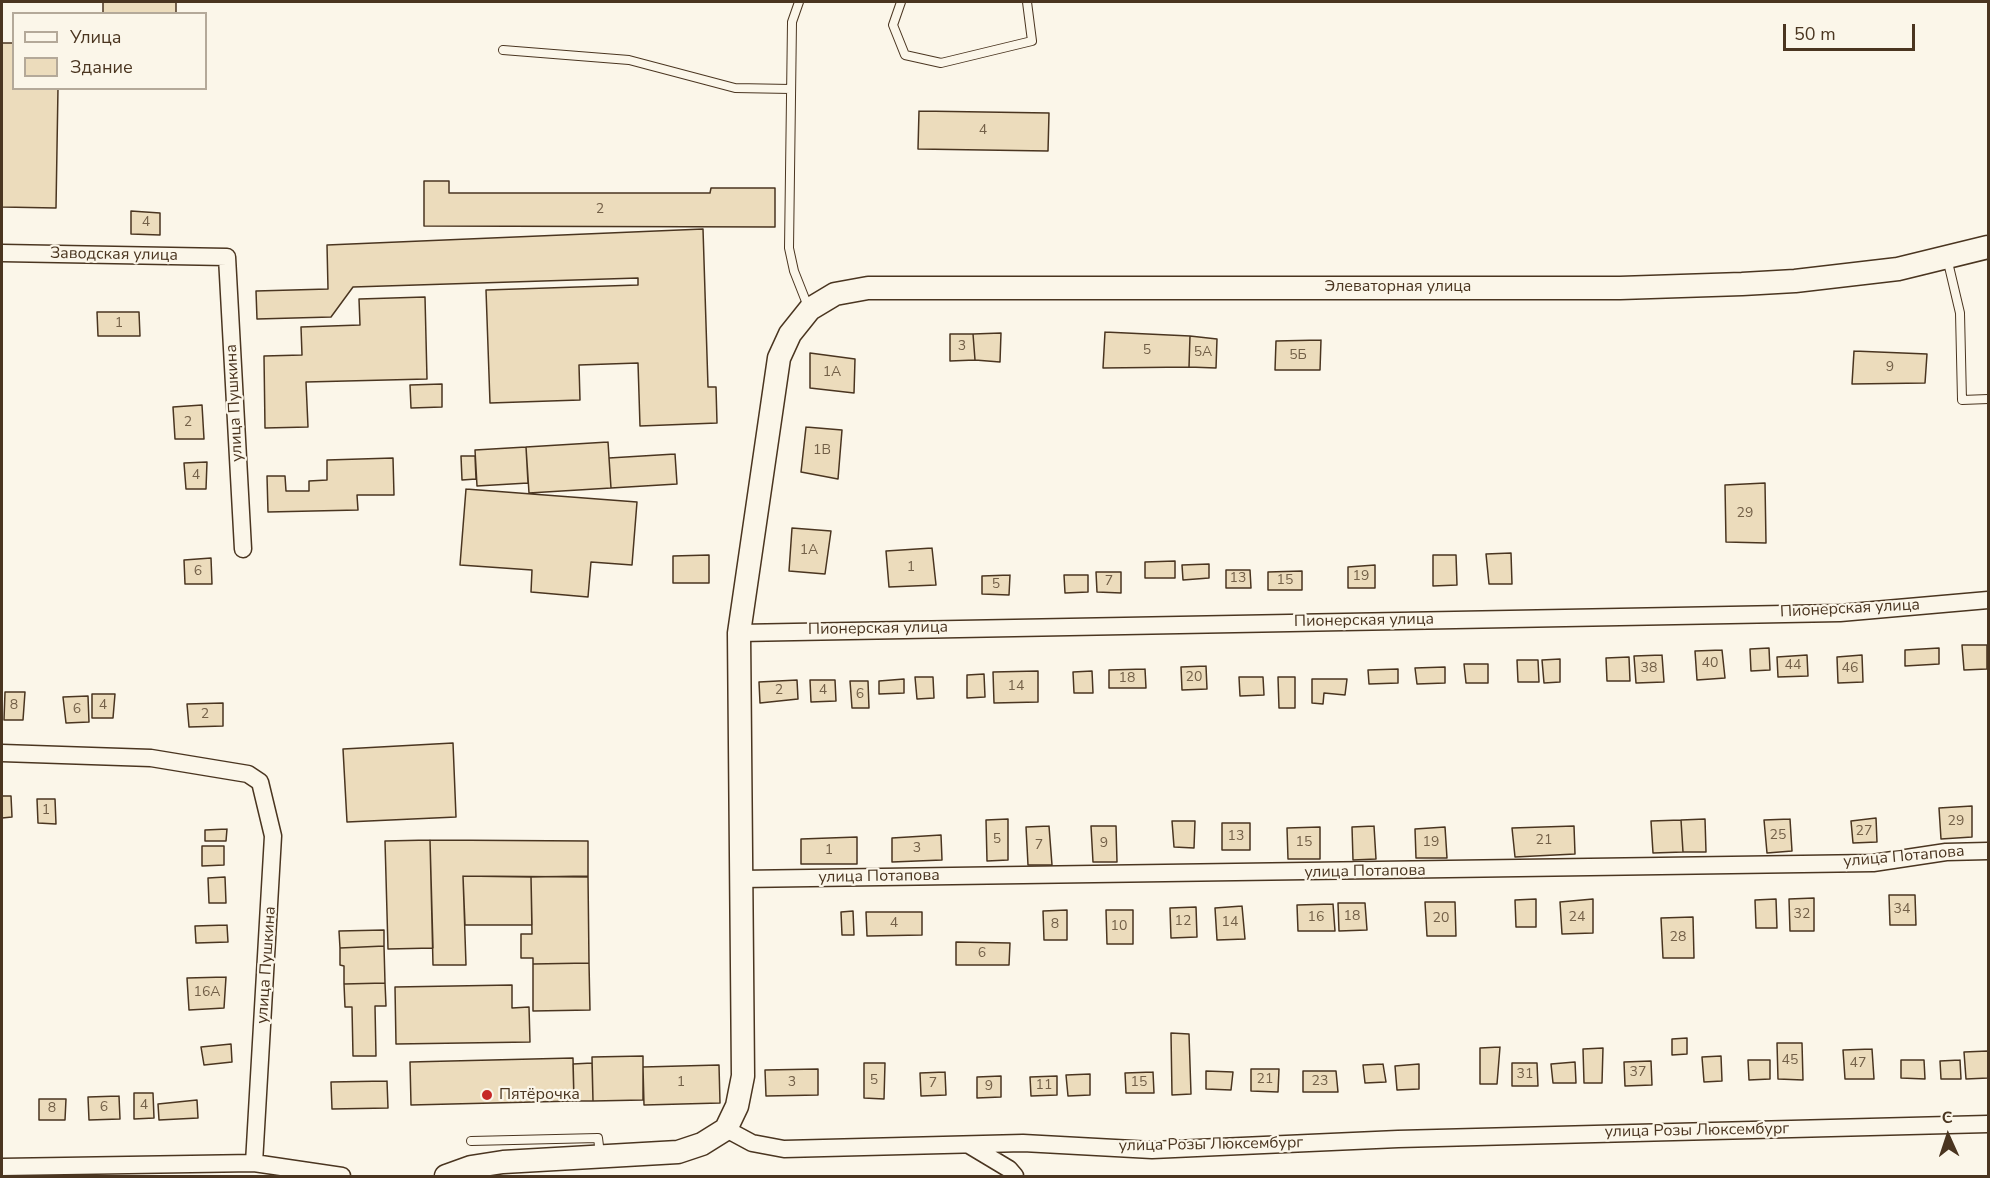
<!DOCTYPE html>
<meta charset="utf-8">
<style>
body{margin:0}
#map{position:relative;width:1990px;height:1178px;overflow:hidden;background:#fbf6e9;font-family:"Nunito Sans",sans-serif}
canvas{display:block}
.frame{position:absolute;inset:0;border:3px solid #4a3520;pointer-events:none}
.legend{position:absolute;left:12px;top:12px;width:195px;height:78px;box-sizing:border-box;background:#fbf6e9;border:2px solid #b4a999;margin:0;padding:8px 10px;list-style:none;font-size:18px;color:#4a3520}
.legend li{display:flex;align-items:center;gap:12px;height:30px}
.legend b{width:30px;border:2px solid #b4a999}
.north{position:absolute;left:1918px;top:1106px;width:60px;height:60px;-webkit-text-stroke:4px #fbf6e9;paint-order:stroke;rotate:357deg;font-size:16px;font-weight:700;line-height:24px;text-align:center;color:#4a3520}
.north::after{content:'';display:block;margin:auto;width:21px;height:27px;background:#4a3520;clip-path:polygon(50% 0,100% 100%,50% 72%,0 100%)}
.scale{position:absolute;left:1783px;top:24px;width:132px;height:27px;box-sizing:border-box;border:3px solid #4a3520;border-top:0;padding-left:8px;font-size:18px;line-height:21px;white-space:nowrap;color:#4a3520;-webkit-text-stroke:4px #fbf6e9;paint-order:stroke}
</style>
<div id="map">
<canvas width="1990" height="1178"></canvas>
<div class="frame"></div>
<ul class="legend">
<li><b style="height:8px;background:#fbf6e9"></b>Улица</li>
<li><b style="height:16px;background:#ecdcbc"></b>Здание</li>
</ul>
<div class="north">С</div>
<div class="scale">50 m</div>
</div>
<script>
const c = document.querySelector('canvas').getContext('2d');
c.lineJoin = 'round';
function fillPath(path, color) { c.fillStyle = color; c.fill(path, 'evenodd'); }
const shape = rows => new Path2D(rows.map(r => 'M' + r).join(''));
function trace(path, color, width, dash) { c.strokeStyle = color; c.lineWidth = width; c.lineCap = dash ? 'butt' : 'round'; c.setLineDash(dash || []); c.stroke(path); }
function label(font, color, halo, rows, align = 'center') {
  c.font = font + ' "Nunito Sans",sans-serif'; c.lineWidth = 4.5; c.setLineDash([]); c.textBaseline = 'middle'; c.strokeStyle = halo; c.fillStyle = color; for (const [text, x, y, turn = 0] of rows) {
    c.save(); c.translate(x, y); c.rotate((+turn || 0) * Math.PI / 180); c.textAlign = isNaN(turn) ? turn : align; if (halo) c.strokeText(text, 0, 0); c.fillText(text, 0, 0); c.restore();
  }
}
const building = shape([
 [103,2,176,2,176,14,103,13,103,2],
 [2,43,14,43,14,88,58,88,56,208,2,207,2,43],
 [919,111,1049,113,1048,151,918,149,919,111],
 [424,181,449,181,449,193,710,193,711,188,775,188,775,227,424,226,424,181],
 [131,211,160,213,160,235,131,234,131,211],
 [703,229,708,387,716,387,717,423,640,426,638,363,579,365,580,400,490,403,486,290,638,285,638,278,353,287,331,317,257,319,256,291,328,289,327,245,703,229],
 [425,297,427,379,306,382,308,427,265,428,264,356,302,355,301,327,360,325,359,299,425,297],
 [97,312,139,312,140,336,98,336,97,312],
 [1105,332,1190,336,1189,367,1103,368,1105,332],
 [1001,333,1000,362,975,360,973,334,1001,333],
 [950,334,973,334,975,360,950,361,950,334],
 [1190,336,1217,339,1216,368,1189,367,1190,336],
 [1321,340,1320,370,1275,370,1276,341,1321,340],
 [1854,351,1927,354,1925,383,1852,384,1854,351],
 [810,353,855,359,854,393,810,388,810,353],
 [442,384,442,407,411,408,410,385,442,384],
 [202,405,204,439,175,439,173,407,202,405],
 [806,427,842,430,838,479,801,472,806,427],
 [608,442,611,488,529,493,526,447,608,442],
 [526,447,528,483,477,486,475,450,526,447],
 [675,454,677,484,611,488,609,458,675,454],
 [461,456,475,456,476,479,462,480,461,456],
 [393,458,394,495,357,495,358,510,268,512,267,476,285,476,286,491,309,491,309,481,327,480,327,460,393,458],
 [207,462,206,489,186,489,184,463,207,462],
 [1765,483,1766,543,1726,542,1725,485,1765,483],
 [466,489,637,502,632,565,591,562,588,597,531,592,532,570,460,565,466,489],
 [792,528,831,531,825,574,789,571,792,528],
 [932,548,936,585,889,587,886,551,932,548],
 [1511,553,1512,584,1489,584,1486,554,1511,553],
 [709,555,709,583,673,583,673,556,709,555],
 [1433,555,1456,555,1457,585,1433,586,1433,555],
 [211,558,212,584,185,584,184,560,211,558],
 [1175,561,1175,578,1145,578,1145,562,1175,561],
 [1209,564,1209,578,1183,580,1182,565,1209,564],
 [1375,565,1375,588,1348,588,1348,567,1375,565],
 [1226,570,1250,570,1251,588,1226,588,1226,570],
 [1302,571,1302,590,1268,590,1268,572,1302,571],
 [1096,572,1121,572,1121,593,1097,592,1096,572],
 [1010,575,1009,595,982,594,982,576,1010,575],
 [1064,575,1088,575,1088,592,1065,593,1064,575],
 [1962,645,1987,645,1987,669,1964,670,1962,645],
 [1769,648,1770,670,1751,671,1750,649,1769,648],
 [1939,648,1939,664,1905,666,1905,650,1939,648],
 [1722,650,1725,678,1697,680,1695,651,1722,650],
 [1662,655,1664,682,1636,683,1634,656,1662,655],
 [1807,655,1808,676,1778,677,1777,657,1807,655],
 [1862,655,1863,682,1838,683,1837,657,1862,655],
 [1629,657,1630,681,1607,681,1606,658,1629,657],
 [1560,659,1560,682,1544,683,1542,660,1560,659],
 [1517,660,1538,660,1539,682,1518,682,1517,660],
 [1464,664,1488,664,1488,683,1466,683,1464,664],
 [1206,666,1207,689,1182,690,1181,667,1206,666],
 [1445,667,1445,683,1417,684,1415,668,1445,667],
 [1145,669,1146,688,1109,688,1109,670,1145,669],
 [1398,669,1398,683,1369,684,1368,670,1398,669],
 [1038,671,1038,702,994,703,993,672,1038,671],
 [1092,671,1093,693,1074,693,1073,672,1092,671],
 [984,674,985,697,967,698,967,675,984,674],
 [915,677,933,677,934,698,917,699,915,677],
 [1239,677,1263,677,1264,695,1240,696,1239,677],
 [1278,677,1295,677,1295,708,1279,708,1278,677],
 [904,679,904,693,879,694,879,681,904,679],
 [1312,679,1347,679,1345,695,1324,693,1323,704,1312,703,1312,679],
 [797,680,798,699,760,703,759,682,797,680],
 [810,680,835,680,836,701,811,702,810,680],
 [850,681,868,681,869,708,852,708,850,681],
 [5,692,25,692,23,720,4,720,5,692],
 [92,694,115,694,113,718,92,718,92,694],
 [88,696,89,722,66,723,63,697,88,696],
 [223,703,223,726,189,727,187,704,223,703],
 [453,743,456,817,347,822,343,749,453,743],
 [2,796,11,796,12,817,2,818,2,796],
 [37,799,55,799,56,824,38,823,37,799],
 [1972,806,1972,837,1941,839,1939,808,1972,806],
 [1876,818,1877,842,1853,843,1851,821,1876,818],
 [1008,819,1008,860,987,861,986,820,1008,819],
 [1705,819,1706,852,1683,852,1681,820,1705,819],
 [1790,819,1792,851,1767,853,1764,820,1790,819],
 [1681,820,1683,852,1653,853,1651,821,1681,820],
 [1172,821,1195,821,1194,848,1174,847,1172,821],
 [1222,823,1250,823,1250,850,1222,850,1222,823],
 [1049,826,1052,865,1028,865,1026,827,1049,826],
 [1091,826,1116,826,1117,862,1093,862,1091,826],
 [1374,826,1376,859,1353,860,1352,827,1374,826],
 [1574,826,1575,854,1515,857,1512,828,1574,826],
 [1320,827,1320,859,1288,859,1287,828,1320,827],
 [1445,827,1447,858,1416,858,1415,829,1445,827],
 [227,829,226,841,205,841,205,830,227,829],
 [941,835,942,860,892,862,892,838,941,835],
 [857,837,857,864,801,864,801,839,857,837],
 [430,840,433,948,388,949,385,841,430,840],
 [430,840,588,841,588,877,463,876,466,965,433,965,430,840],
 [202,846,224,846,224,865,202,866,202,846],
 [463,876,531,877,532,925,465,925,463,876],
 [588,876,589,963,533,964,533,958,521,958,521,934,532,934,531,877,588,876],
 [225,877,226,903,209,903,208,878,225,877],
 [1889,895,1915,895,1916,925,1890,925,1889,895],
 [1814,898,1814,931,1790,931,1789,899,1814,898],
 [1536,899,1536,927,1516,927,1515,900,1536,899],
 [1593,899,1593,933,1562,934,1560,902,1593,899],
 [1776,899,1777,928,1756,928,1755,900,1776,899],
 [1425,902,1455,902,1456,936,1427,936,1425,902],
 [1338,903,1365,903,1367,930,1339,931,1338,903],
 [1333,904,1335,931,1298,931,1297,905,1333,904],
 [1242,906,1245,939,1217,940,1215,908,1242,906],
 [1196,907,1197,937,1171,938,1170,908,1196,907],
 [1067,910,1067,940,1044,940,1043,911,1067,910],
 [1106,910,1133,910,1133,944,1107,944,1106,910],
 [853,911,854,935,842,935,841,912,853,911],
 [866,912,922,912,922,935,867,936,866,912],
 [1693,917,1694,958,1663,958,1661,918,1693,917],
 [227,925,228,942,196,943,195,926,227,925],
 [384,930,384,946,340,948,339,931,384,930],
 [956,942,1010,943,1009,965,956,965,956,942],
 [384,946,385,983,344,984,344,966,340,965,340,948,384,946],
 [589,963,590,1010,533,1011,533,964,589,963],
 [226,977,224,1008,189,1010,187,978,226,977],
 [385,983,386,1006,375,1006,376,1056,353,1056,352,1007,345,1007,344,984,385,983],
 [512,985,512,1008,529,1007,530,1042,396,1044,395,987,512,985],
 [1171,1033,1189,1034,1191,1094,1172,1095,1171,1033],
 [1687,1038,1687,1054,1672,1055,1672,1039,1687,1038],
 [1777,1043,1802,1043,1803,1080,1778,1079,1777,1043],
 [231,1044,232,1062,204,1065,201,1047,231,1044],
 [1500,1047,1497,1084,1480,1084,1480,1048,1500,1047],
 [1603,1048,1602,1083,1584,1083,1583,1049,1603,1048],
 [1872,1049,1874,1079,1845,1079,1843,1050,1872,1049],
 [1988,1051,1988,1078,1966,1079,1964,1052,1988,1051],
 [643,1056,643,1100,593,1101,592,1057,643,1056],
 [1721,1056,1722,1081,1704,1082,1702,1057,1721,1056],
 [573,1058,574,1101,411,1105,410,1062,573,1058],
 [1748,1060,1770,1060,1770,1079,1749,1080,1748,1060],
 [1901,1060,1924,1060,1925,1079,1901,1078,1901,1060],
 [1960,1060,1961,1079,1941,1079,1940,1061,1960,1060],
 [1651,1061,1652,1085,1625,1086,1624,1062,1651,1061],
 [1575,1062,1576,1083,1553,1083,1551,1064,1575,1062],
 [592,1063,593,1101,574,1101,573,1064,592,1063],
 [864,1063,885,1063,884,1099,864,1098,864,1063],
 [1512,1063,1537,1063,1538,1086,1512,1086,1512,1063],
 [1383,1064,1386,1082,1365,1083,1363,1065,1383,1064],
 [1419,1064,1419,1089,1397,1090,1395,1066,1419,1064],
 [719,1065,720,1103,644,1105,643,1067,719,1065],
 [818,1069,818,1095,766,1096,765,1070,818,1069],
 [1251,1069,1279,1069,1278,1092,1251,1091,1251,1069],
 [1206,1071,1233,1072,1231,1090,1206,1089,1206,1071],
 [1303,1071,1336,1071,1338,1092,1303,1092,1303,1071],
 [945,1072,946,1095,921,1096,920,1073,945,1072],
 [1153,1072,1154,1093,1126,1093,1125,1073,1153,1072],
 [1090,1074,1090,1095,1068,1096,1066,1075,1090,1074],
 [1001,1076,1001,1097,977,1098,977,1077,1001,1076],
 [1057,1076,1057,1095,1031,1096,1030,1077,1057,1076],
 [387,1081,388,1108,332,1109,331,1082,387,1081],
 [134,1093,153,1093,154,1118,134,1119,134,1093],
 [119,1096,120,1119,89,1120,88,1097,119,1096],
 [39,1099,66,1099,65,1120,39,1120,39,1099],
 [197,1100,198,1118,159,1120,158,1104,197,1100]
]);
fillPath(building, '#ecdcbc');
trace(building, '#4a3520', 1.5);
const lane = shape([
 [799,2,792,22,789,248,794,271,809,309],
 [901,2,893,25,905,55,941,63,1032,41,1027,2],
 [503,50,629,60,735,88,791,89],
 [1947,258,1960,313,1962,400,1988,399],
 [471,1141,598,1138,600,1154]
]);
const street = shape([
 [2,253,227,257,243,549],
 [739,633,1840,613,1988,600],
 [2,753,151,758,248,774,260,782,273,836,254,1163],
 [740,879,1873,863,1946,852,1988,851],
 [726,1129,752,1143,784,1149,1023,1143,1152,1150,1398,1139,1988,1124],
 [969,1145,1009,1169,1015,1176],
 [2,1167,254,1163,342,1176]
]);
const secondary = shape([
 [446,1176,471,1167,503,1162,678,1152,702,1144,726,1129,737,1106,743,1076,739,633,779,358,790,334,810,309,835,294,868,288,1620,288,1742,284,1795,281,1898,269,1988,247]
]);
trace(lane, '#4a3520', 10);
trace(street, '#4a3520', 19);
trace(secondary, '#4a3520', 25);
trace(lane, '#fbf6e9', 8);
trace(street, '#fbf6e9', 16);
trace(secondary, '#fbf6e9', 22);
for (const [x, y, r, color] of [
 [487,1095,6,"#c62828"]
]) { const dot = new Path2D(); dot.arc(x, y, r, 0, 2 * Math.PI); c.fillStyle = color; c.fill(dot); trace(dot, '#fbf6e9', 2); }
label('14px', '#725f47', null, [
 ["4",983,131],
 ["2",600,210],
 ["4",146,223],
 ["1",119,324],
 ["3",962,347],
 ["5",1147,351],
 ["5А",1203,353],
 ["5Б",1298,356],
 ["9",1890,368],
 ["1А",832,373],
 ["2",188,423],
 ["1В",822,451],
 ["4",196,476],
 ["29",1745,514],
 ["1А",809,551],
 ["1",911,568],
 ["6",198,572],
 ["19",1361,577],
 ["13",1238,579],
 ["15",1285,581],
 ["7",1109,582],
 ["5",996,585],
 ["40",1710,664],
 ["44",1793,666],
 ["38",1649,669],
 ["46",1850,669],
 ["20",1194,678],
 ["18",1127,679],
 ["14",1016,687],
 ["2",779,691],
 ["4",823,691],
 ["6",860,695],
 ["8",14,706],
 ["4",103,706],
 ["6",77,710],
 ["2",205,715],
 ["1",46,811],
 ["29",1956,822],
 ["27",1864,832],
 ["25",1778,836],
 ["13",1236,837],
 ["5",997,840],
 ["21",1544,841],
 ["15",1304,843],
 ["19",1431,843],
 ["9",1104,844],
 ["7",1039,846],
 ["3",917,849],
 ["1",829,851],
 ["34",1902,910],
 ["32",1802,915],
 ["18",1352,917],
 ["16",1316,918],
 ["24",1577,918],
 ["20",1441,919],
 ["12",1183,922],
 ["14",1230,923],
 ["4",894,924],
 ["8",1055,925],
 ["10",1119,927],
 ["28",1678,938],
 ["6",982,954],
 ["16А",207,993],
 ["45",1790,1061],
 ["47",1858,1064],
 ["37",1638,1073],
 ["31",1525,1075],
 ["21",1265,1080],
 ["5",874,1081],
 ["23",1320,1082],
 ["1",681,1083],
 ["3",792,1083],
 ["15",1139,1083],
 ["7",933,1084],
 ["11",1044,1086],
 ["9",989,1087],
 ["4",144,1106],
 ["6",104,1108],
 ["8",52,1109]
]);
label('16px', '#4a3520', '#fbf6e9', [
 ["Заводская улица",114,255,1],
 ["Элеваторная улица",1398,287],
 ["улица Пушкина",235,403,-93],
 ["Пионерская улица",1850,609,-3],
 ["Пионерская улица",1364,621,-1],
 ["Пионерская улица",878,629,-1],
 ["улица Потапова",1904,857,-5],
 ["улица Потапова",1365,872,-1],
 ["улица Потапова",879,877,-1],
 ["улица Пушкина",267,965,-86],
 ["улица Розы Люксембург",1697,1131,-1],
 ["улица Розы Люксембург",1211,1145,-1]
]);
label('16px', '#4a3520', '#fbf6e9', [
 ["Пятёрочка",499,1095]
], 'left');
</script>
